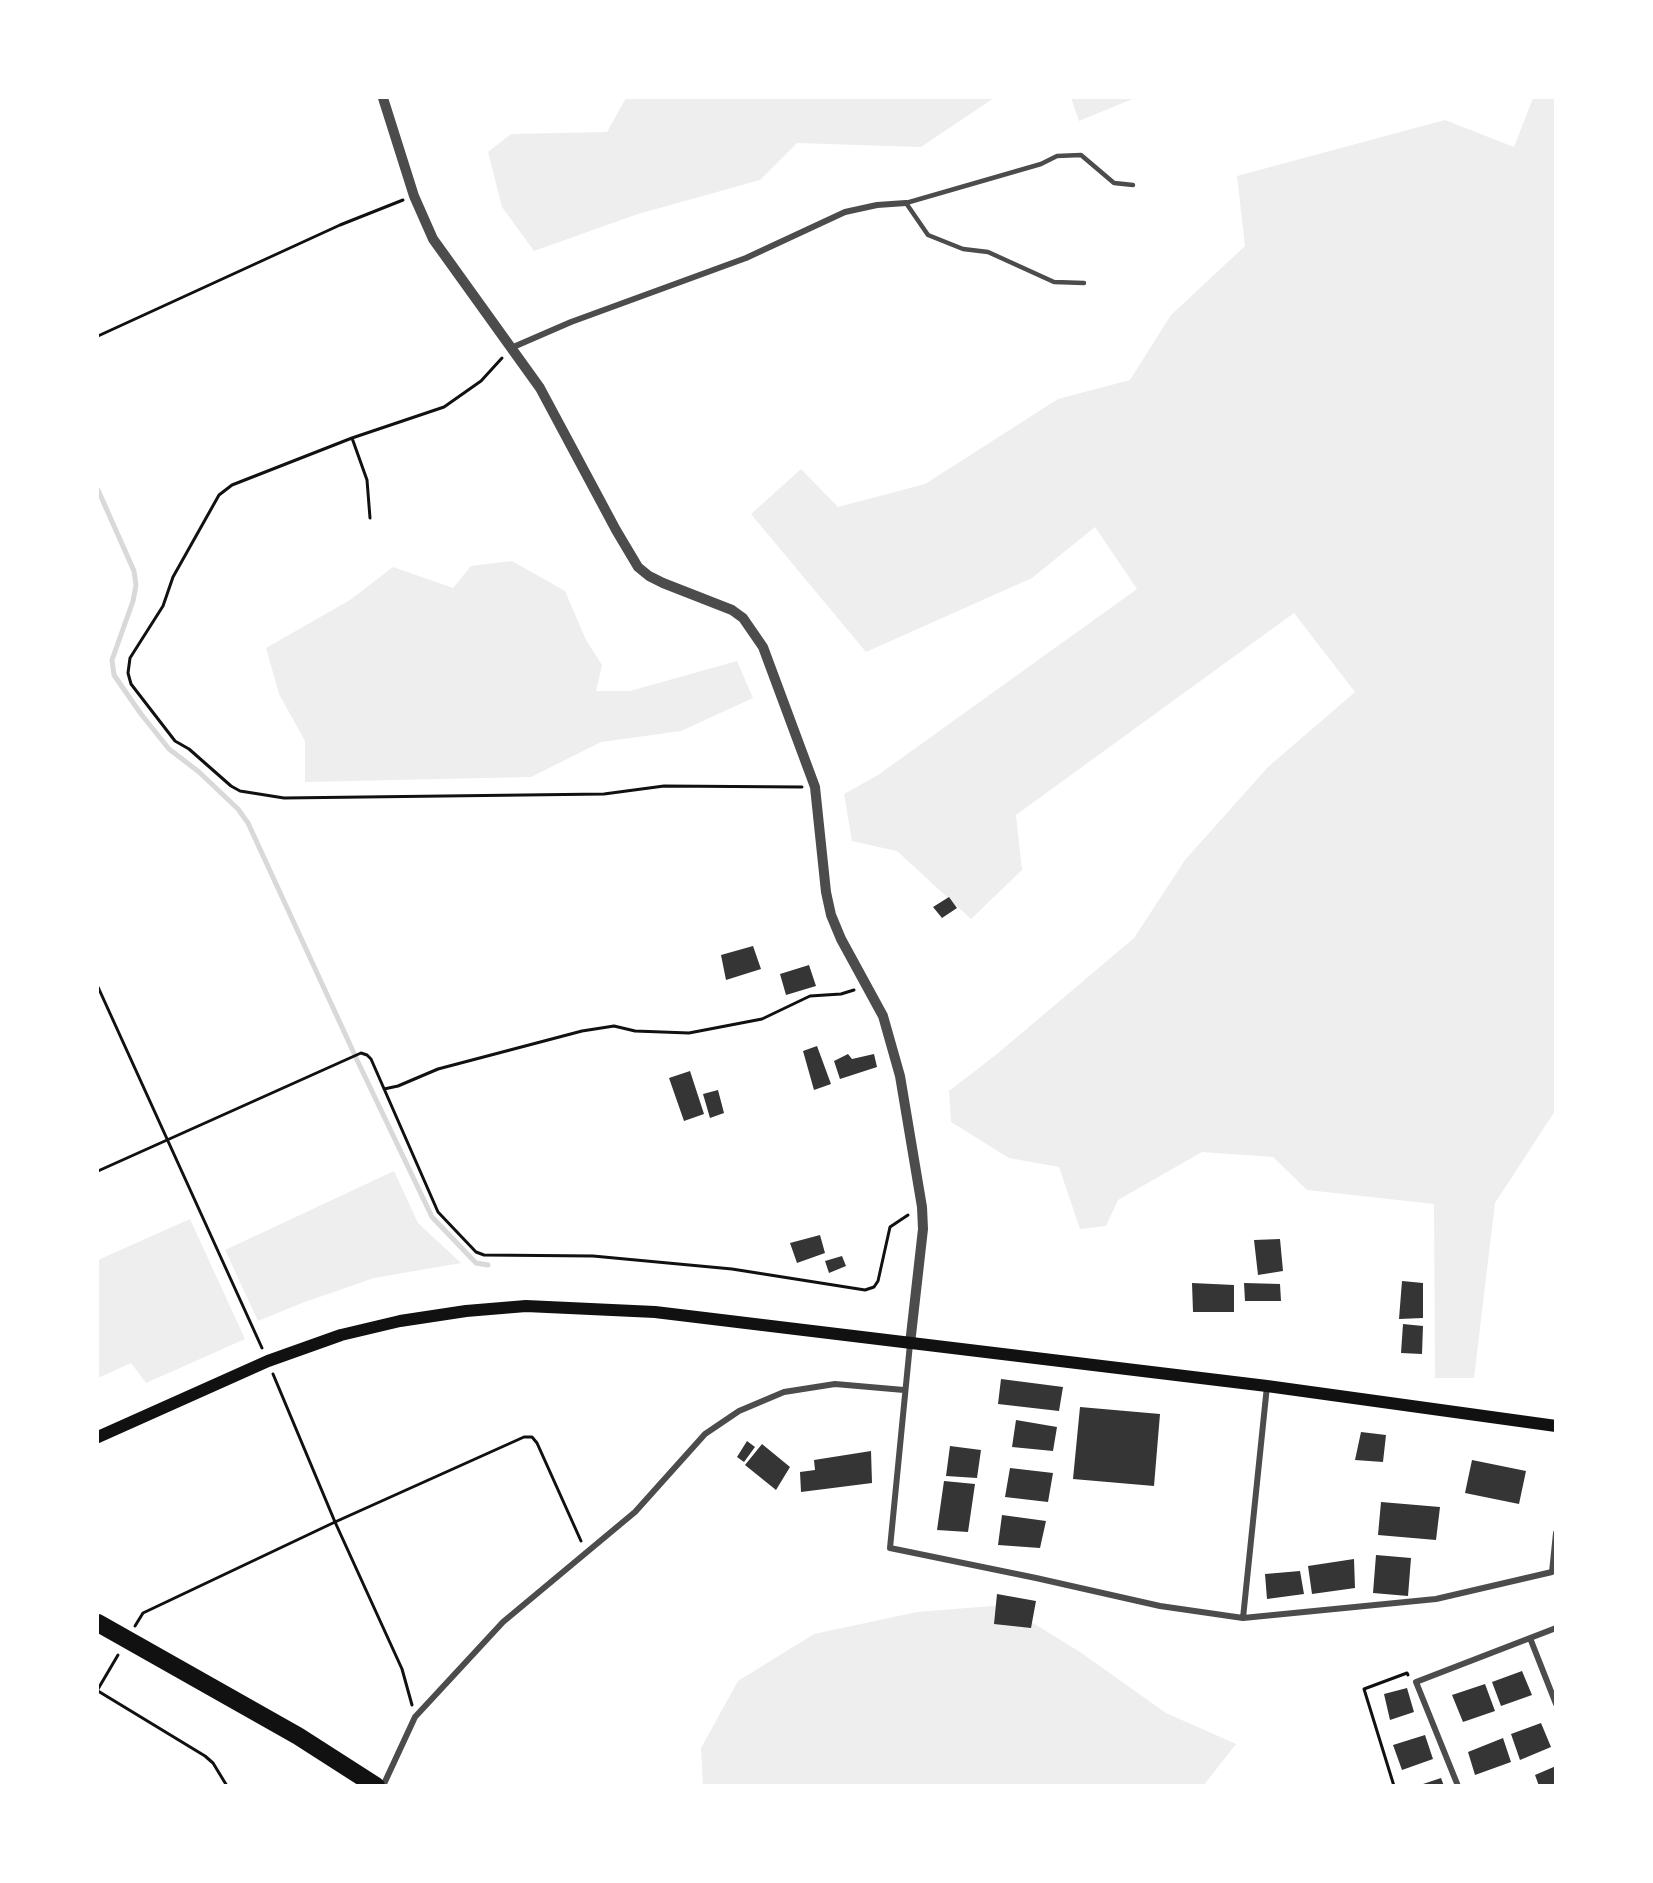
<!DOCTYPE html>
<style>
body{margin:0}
#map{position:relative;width:1653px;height:1883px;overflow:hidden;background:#fff;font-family:"Asap Condensed",sans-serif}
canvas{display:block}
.frame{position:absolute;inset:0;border:99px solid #fff;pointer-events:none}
</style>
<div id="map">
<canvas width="1653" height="1883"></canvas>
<div class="frame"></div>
</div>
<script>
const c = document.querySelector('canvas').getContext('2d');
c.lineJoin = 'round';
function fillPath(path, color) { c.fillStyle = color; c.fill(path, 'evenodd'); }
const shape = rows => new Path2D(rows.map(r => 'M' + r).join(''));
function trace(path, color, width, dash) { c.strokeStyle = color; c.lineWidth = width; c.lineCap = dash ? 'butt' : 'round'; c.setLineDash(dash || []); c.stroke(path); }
fillPath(shape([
 [626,98,994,98,921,147,797,143,760,180,638,214,534,251,502,207,488,152,511,134,607,132],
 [1071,98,1135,98,1079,121],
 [1533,98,1555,98,1555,1111,1495,1203,1474,1378,1435,1378,1434,1204,1307,1190,1273,1157,1202,1152,1118,1200,1106,1226,1080,1229,1059,1167,1009,1158,951,1122,949,1091,997,1054,1134,938,1185,860,1268,767,1355,692,1294,613,1016,815,1022,870,971,919,897,851,852,841,844,794,878,775,1137,589,1095,527,1032,578,866,652,751,514,801,469,838,507,925,484,1058,399,1130,380,1171,315,1245,246,1237,176,1445,120,1514,147],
 [512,561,565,591,586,640,602,665,596,691,630,691,737,661,753,698,681,731,601,742,531,777,305,782,305,741,279,694,266,648,350,600,393,567,453,588,471,566],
 [394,1171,418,1223,461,1263,374,1278,302,1303,258,1321,225,1250],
 [190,1219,245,1339,146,1383,131,1363,98,1378,98,1260],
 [1004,1605,1080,1652,1166,1713,1236,1744,1203,1786,703,1785,701,1748,738,1681,814,1634,917,1612]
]), '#eee');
trace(shape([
 [98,490,134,571,136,585,133,601,112,660,114,675,141,714,169,749,199,772,238,809,248,823,358,1062,432,1217,476,1263,488,1265]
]), '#d9d9d9', 5);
fillPath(shape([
 [949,897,957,908,942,918,933,907],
 [753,946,761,969,726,980,721,955],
 [809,965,816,986,786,995,780,974],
 [817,1046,831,1084,814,1090,803,1051],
 [848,1054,852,1059,874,1054,877,1067,840,1079,834,1061],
 [690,1071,704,1114,684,1121,669,1078],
 [718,1090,724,1113,710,1118,703,1094],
 [820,1235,825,1253,797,1263,790,1243],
 [1280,1239,1283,1271,1258,1275,1254,1240],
 [842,1256,846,1266,829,1273,825,1261],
 [1402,1281,1423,1283,1423,1318,1399,1319],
 [1192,1283,1234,1285,1234,1312,1193,1312],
 [1244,1283,1280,1284,1281,1301,1245,1301],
 [1403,1324,1423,1326,1422,1354,1401,1353],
 [1001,1379,1063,1387,1059,1411,998,1404],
 [1080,1407,1160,1414,1154,1486,1073,1479],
 [1016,1420,1057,1427,1053,1451,1012,1447],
 [1361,1432,1386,1435,1383,1462,1355,1460],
 [747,1441,755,1447,744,1462,737,1457],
 [762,1444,790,1467,776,1490,745,1465],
 [950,1446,981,1450,977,1478,946,1476],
 [871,1451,872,1483,801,1492,800,1472,815,1470,814,1460],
 [1472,1460,1526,1471,1519,1504,1465,1493],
 [1010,1468,1053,1473,1048,1502,1005,1497],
 [944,1481,975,1484,968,1532,937,1530],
 [1381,1502,1440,1507,1436,1540,1378,1535],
 [1002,1515,1046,1521,1040,1548,998,1545],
 [1376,1555,1411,1558,1408,1596,1373,1593],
 [1354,1559,1355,1588,1312,1594,1308,1566],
 [1300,1571,1304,1594,1267,1599,1265,1574],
 [997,1594,1036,1601,1031,1628,994,1624],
 [1522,1671,1532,1695,1501,1706,1492,1682],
 [1485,1684,1495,1711,1463,1722,1452,1695],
 [1407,1688,1414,1712,1390,1720,1384,1694],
 [1541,1723,1551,1747,1520,1760,1511,1734],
 [1425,1735,1433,1759,1402,1770,1393,1745],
 [1503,1738,1511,1762,1475,1775,1468,1752],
 [1556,1766,1556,1786,1539,1786,1535,1775],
 [1441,1778,1444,1786,1421,1786,1420,1785]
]), '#353535');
trace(shape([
 [98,336,340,225,403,200],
 [352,438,232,485,219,495,173,577,163,606,130,658,128,673,131,684,175,741,189,749,231,786,240,791,284,798,604,794,664,786,802,787],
 [370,518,367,480,352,438,444,407,481,381,502,358],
 [98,987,262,1348],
 [384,1089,398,1086,438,1069,582,1031,614,1026,635,1031,689,1033,762,1019,810,996,841,994,854,990],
 [98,1171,361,1053,367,1055,371,1059,438,1212,476,1252,484,1255,593,1256,732,1269,865,1290,874,1287,878,1281,890,1227,908,1215],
 [273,1374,335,1522,402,1669,412,1705],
 [135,1626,143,1613,335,1522,524,1437,532,1437,537,1443,581,1541],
 [98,1689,118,1655],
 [98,1691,205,1756,213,1763,227,1786],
 [1394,1786,1364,1689,1407,1673,1408,1675]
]), '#111', 3);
trace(shape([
 [1084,283,1054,282,988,252,963,249,928,235,906,203,1041,164,1057,156,1081,155,1114,183,1133,185]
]), '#4c4c4c', 4.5);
trace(shape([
 [511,348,571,322,746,258,845,212,877,205,906,203],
 [910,1344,890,1548,1036,1578,1160,1606,1243,1618,1436,1599,1552,1572,1556,1533],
 [1243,1618,1267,1386],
 [1530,1638,1556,1704],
 [383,1786,415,1717,503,1622,635,1512,705,1434,739,1411,784,1392,835,1384,904,1390],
 [1458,1786,1416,1682,1556,1628]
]), '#4c4c4c', 6);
trace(shape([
 [383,98,414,196,433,239,540,388,616,530,638,567,649,576,663,583,732,610,743,618,763,647,815,787,826,892,831,915,841,939,883,1016,900,1076,922,1207,923,1229,910,1344]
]), '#4c4c4c', 10);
trace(shape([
 [98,1437,268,1361,341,1335,400,1321,466,1311,526,1306,655,1312,1267,1386,1556,1426]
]), '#111', 12);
trace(shape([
 [98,1623,298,1736,376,1786]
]), '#111', 18);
</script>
